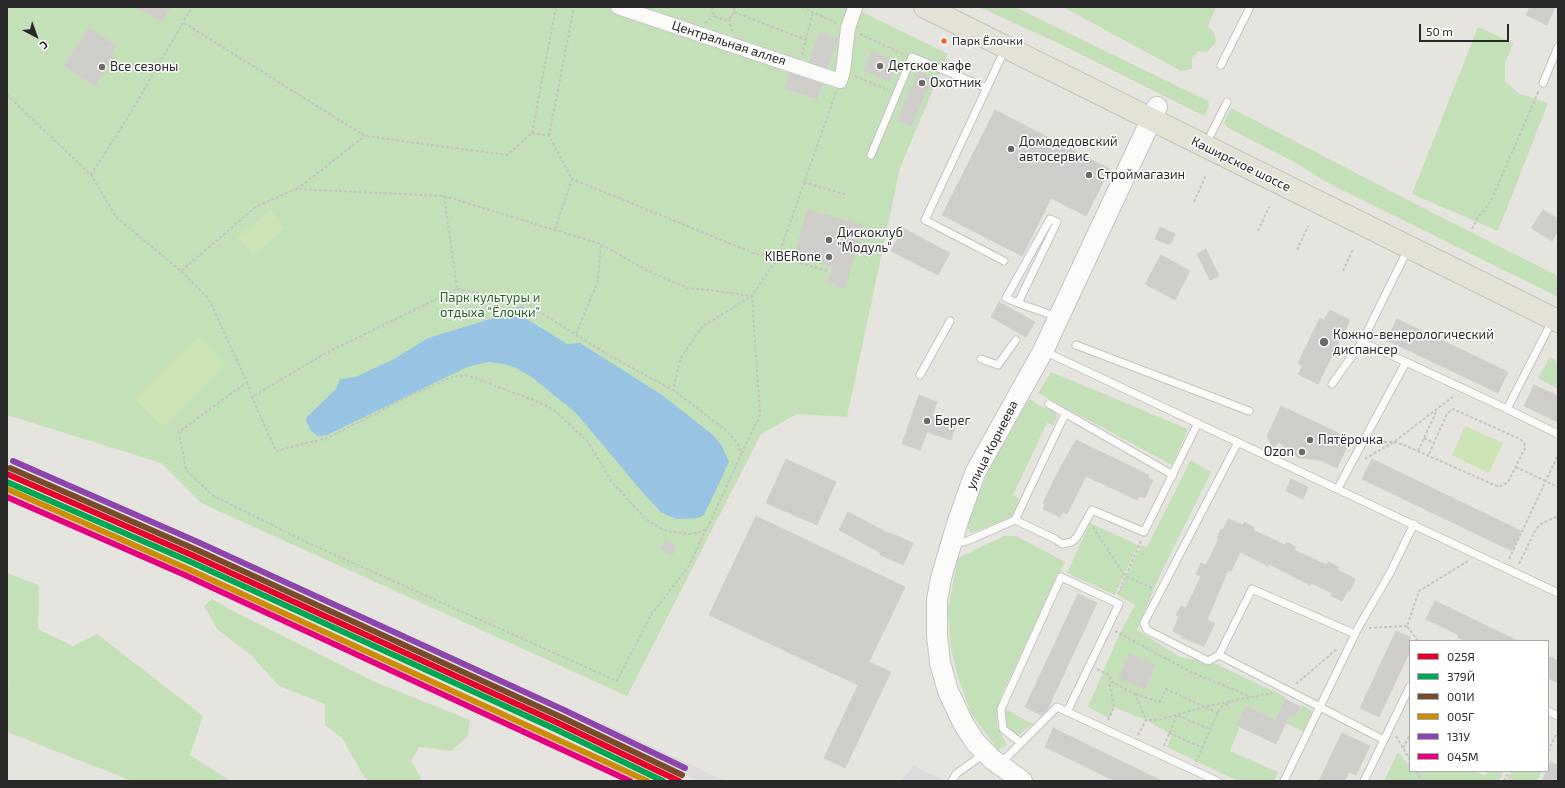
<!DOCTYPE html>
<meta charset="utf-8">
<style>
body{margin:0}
#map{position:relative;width:1565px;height:788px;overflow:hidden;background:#e6e4de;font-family:"Exo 2",sans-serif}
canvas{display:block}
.frame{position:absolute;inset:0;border:8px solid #282828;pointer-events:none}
.legend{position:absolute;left:1409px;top:640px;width:140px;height:132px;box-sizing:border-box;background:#fff;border:1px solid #a9a9a9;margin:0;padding:5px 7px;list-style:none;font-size:12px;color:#282828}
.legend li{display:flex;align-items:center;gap:8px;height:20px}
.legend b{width:20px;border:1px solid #a9a9a9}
.north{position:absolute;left:16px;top:16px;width:40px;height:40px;-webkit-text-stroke:3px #fff;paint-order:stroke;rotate:139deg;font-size:11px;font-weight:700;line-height:16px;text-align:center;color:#282828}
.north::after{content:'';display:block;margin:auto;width:14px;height:18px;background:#282828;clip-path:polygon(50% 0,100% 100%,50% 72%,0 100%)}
.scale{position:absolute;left:1419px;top:24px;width:90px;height:18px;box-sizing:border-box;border:2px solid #282828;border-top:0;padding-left:5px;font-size:12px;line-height:14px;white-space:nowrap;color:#282828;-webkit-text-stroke:3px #fff;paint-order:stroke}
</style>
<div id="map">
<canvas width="1565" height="788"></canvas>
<div class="frame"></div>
<ul class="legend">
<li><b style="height:5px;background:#e4002b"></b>025Я</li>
<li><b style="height:5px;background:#00a651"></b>379Й</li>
<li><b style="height:5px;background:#7a4b2a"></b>001И</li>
<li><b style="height:5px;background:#ce8d08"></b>005Г</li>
<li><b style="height:5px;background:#8e44ad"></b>131У</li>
<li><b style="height:5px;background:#e5007d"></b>045М</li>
</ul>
<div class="north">С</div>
<div class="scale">50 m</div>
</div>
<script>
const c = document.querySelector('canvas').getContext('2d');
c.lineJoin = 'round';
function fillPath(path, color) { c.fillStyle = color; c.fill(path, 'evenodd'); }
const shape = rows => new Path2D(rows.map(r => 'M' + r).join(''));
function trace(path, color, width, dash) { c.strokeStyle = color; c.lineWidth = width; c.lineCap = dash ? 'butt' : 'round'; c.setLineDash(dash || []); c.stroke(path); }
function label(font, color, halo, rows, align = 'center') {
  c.font = font + ' "Exo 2",sans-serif'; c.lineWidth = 3; c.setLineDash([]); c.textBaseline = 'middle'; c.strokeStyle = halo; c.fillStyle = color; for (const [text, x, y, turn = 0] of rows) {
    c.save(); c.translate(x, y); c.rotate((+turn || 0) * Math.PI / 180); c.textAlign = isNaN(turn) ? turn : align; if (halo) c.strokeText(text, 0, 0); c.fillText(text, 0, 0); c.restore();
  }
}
fillPath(shape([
 [603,723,725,781,699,781,598,733],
 [914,766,946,781,901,781]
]), '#dedadc');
fillPath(shape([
 [7,7,852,7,948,54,900,168,847,417,797,414,761,434,627,696,201,503,161,463,7,415],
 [979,7,1015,7,1208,101,1209,105,1207,112,1204,116,1058,43],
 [1063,7,1216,7,1208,26,1214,33,1216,42,1207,52,1198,51,1192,58,1192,69,1181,71],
 [1478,27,1513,43,1505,64,1505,81,1518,93,1548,103,1498,231,1412,194],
 [1231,108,1433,213,1558,276,1558,297,1330,184,1294,162,1228,128,1224,123],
 [1550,357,1558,362,1558,389,1538,378],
 [1051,372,1188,429,1172,465,1038,393],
 [1031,399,1038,405,1055,412,1057,417,1054,425,1047,423,1013,495,1020,500,1013,515,1009,519,971,533,967,527,968,521,991,465,1028,401],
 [1191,460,1211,472,1159,577,1137,630,1180,657,1216,664,1284,696,1285,699,1281,709,1295,717,1302,705,1314,712,1305,732,1246,706,1236,725,1239,729,1230,751,1278,772,1274,781,1238,781,1167,747,1172,735,1146,720,1114,707,1109,718,1088,707,1119,635,1135,605,1118,595,1141,545,1147,547],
 [1090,523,1138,545,1115,595,1067,573],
 [1004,536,1016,536,1065,562,1001,696,997,712,997,726,1007,745,998,750,971,713,958,677,951,647,948,610,958,558],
 [7,573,39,585,38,629,73,646,97,634,203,716,190,755,230,781,132,781,7,732,7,695,9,685,7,684],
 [212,599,231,610,375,682,470,720,468,736,451,751,419,747,411,761,421,778,419,781,369,781,364,777,342,738,325,725,325,704,279,686,251,655,217,629,204,606],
 [1005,709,1033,724,1014,739,1006,727],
 [1398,752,1408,764,1410,759,1410,771,1475,771,1485,776,1488,771,1504,771,1499,781,1384,781],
 [1511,771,1542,771,1537,781,1506,781]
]), '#c3e0b9');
fillPath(shape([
 [271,210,285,229,253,256,237,237],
 [198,337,226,365,163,427,135,399],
 [1465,426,1503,443,1489,473,1452,455]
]), '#cce3b6');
fillPath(shape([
 [521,306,524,307,523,315,525,318,567,344,580,343,662,395,713,435,722,446,729,462,704,515,698,518,676,519,661,512,644,494,576,413,533,378,516,368,504,364,488,362,467,367,327,435,318,436,311,431,306,421,307,417,336,389,340,379,356,377,394,359,428,338,497,317]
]), '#96c4e2');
const building = shape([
 [136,7,170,7,162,21,136,7],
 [1530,7,1555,7,1547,25,1526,15,1530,7],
 [89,28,116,46,110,55,114,57,95,86,64,66,89,28],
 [820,32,838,39,827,68,809,62,820,32],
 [871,52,897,61,889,81,864,71,871,52],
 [919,72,932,78,911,126,897,120,919,72],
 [790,73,822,84,817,99,785,88,790,73],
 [995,110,1110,169,1086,216,1051,198,1022,256,942,215,995,110],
 [807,210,863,225,845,288,828,282,833,266,795,255,807,210],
 [1543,210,1558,219,1558,230,1552,241,1531,228,1543,210],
 [1160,227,1175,234,1170,245,1155,239,1160,227],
 [903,228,950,253,938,275,891,251,903,228],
 [1206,249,1219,276,1210,280,1197,254,1206,249],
 [1161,255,1190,271,1175,300,1145,284,1161,255],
 [999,302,1035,322,1026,337,991,317,999,302],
 [1330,310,1350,320,1318,384,1298,374,1303,366,1298,363,1320,318,1324,320,1330,310],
 [1397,319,1508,372,1498,393,1387,340,1397,319],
 [1534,385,1558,396,1558,422,1524,406,1534,385],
 [919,395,937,402,932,417,956,425,951,440,927,432,920,450,902,444,919,395],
 [1281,406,1351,439,1337,468,1320,460,1298,458,1279,442,1274,449,1267,436,1281,406],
 [1076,440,1149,475,1148,478,1153,480,1145,498,1139,496,1137,500,1086,476,1067,514,1063,512,1060,517,1043,509,1045,504,1043,503,1058,472,1076,440],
 [786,459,836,482,817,525,766,503,786,459],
 [1372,459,1521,531,1512,551,1362,479,1372,459],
 [1291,479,1308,487,1303,499,1286,491,1291,479],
 [848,512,890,534,890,533,913,543,903,565,880,555,881,553,839,530,848,512],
 [756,516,905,587,869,662,891,672,845,768,824,758,858,685,709,615,756,516],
 [1228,519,1243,525,1244,522,1254,527,1253,530,1285,545,1286,542,1296,547,1294,550,1327,565,1328,562,1339,567,1337,570,1354,578,1355,580,1350,591,1348,590,1342,601,1331,596,1332,593,1311,583,1310,585,1269,564,1268,566,1240,552,1231,571,1228,570,1207,620,1215,623,1204,646,1182,638,1183,636,1173,631,1179,616,1176,615,1181,606,1186,608,1201,576,1196,574,1201,563,1206,565,1219,539,1217,538,1221,529,1223,530,1228,519],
 [665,540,676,546,672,555,661,549,665,540],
 [1078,594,1097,603,1047,710,1041,715,1025,707,1078,594],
 [1435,601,1518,641,1465,641,1458,637,1459,635,1426,619,1435,601],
 [1396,631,1410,637,1410,651,1379,717,1360,708,1396,631],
 [1129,654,1155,665,1145,689,1119,678,1129,654],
 [1548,656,1558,661,1558,683,1548,678,1548,656],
 [1285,699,1300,707,1295,717,1290,714,1276,744,1236,725,1246,706,1276,720,1285,699],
 [1053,728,1162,781,1115,781,1045,747,1053,728],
 [1342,733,1370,746,1356,775,1349,772,1345,781,1319,781,1342,733],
 [1551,762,1558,766,1558,781,1542,781,1551,762]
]);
fillPath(building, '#cfcdc9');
trace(building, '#d1cfca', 1);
const lane = shape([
 [1221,65,1250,7],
 [1543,83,1558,47],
 [1211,134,1227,102],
 [871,155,912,57,987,88],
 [1004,261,925,220,1005,49],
 [1018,303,1057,222,1050,219,1006,298,1018,303,1057,317],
 [1552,321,1507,409,1558,434],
 [1076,345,1249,411],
 [1044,351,1558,593],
 [981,359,998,365,1016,340],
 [1406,362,1507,409],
 [920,375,950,321],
 [1332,384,1362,342,1408,249],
 [1049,404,1173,475],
 [1065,414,1015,520,1055,539,1062,544,1072,542,1077,537,1092,510,1144,532,1198,423],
 [1238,442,1144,623,1147,630,1208,661,1219,655,1252,589,1355,634],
 [1338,488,1406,362,1362,342],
 [954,544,967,541,1015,520],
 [1219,655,1384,740,1364,781],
 [1548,711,1558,716],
 [1384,740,1410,686],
 [1020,742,1003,729,1001,709,1061,577,1119,604,1067,712],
 [1001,763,1057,707,1217,781],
 [952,781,956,774,985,753],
 [1284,781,1358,628,1390,573,1414,524]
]);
const street = shape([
 [618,7,840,81,843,71,848,28,855,8]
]);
const secondary = shape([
 [1022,781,992,759,975,742,963,723,948,691,940,663,937,635,937,600,941,578,958,521,975,473,1043,351,1157,107]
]);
const primary = shape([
 [925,7,1558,321]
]);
trace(lane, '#c4c3c3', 9);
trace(street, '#c4c3c3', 16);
trace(secondary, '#c4c3c3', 22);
trace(primary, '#c3c2c0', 24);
trace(shape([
 [712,7,714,16,725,20,732,17,735,7],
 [802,7,836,23],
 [734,12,806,40],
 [729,19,732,31],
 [184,23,365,136,507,155,532,133,549,136,572,179,756,254,778,257,828,271],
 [705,23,714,16],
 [860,34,903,54],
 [802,55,813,12],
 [855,76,888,90],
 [7,95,91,175,116,217,181,271,257,206,297,189,444,196,601,244,646,270,687,288,701,289,752,296,778,257,836,92],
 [532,133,556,7],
 [549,136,574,7],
 [91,175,130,114,192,7],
 [804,182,847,195],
 [297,189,365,136],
 [444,196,457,289,324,354,252,397,276,451,327,438,409,396,454,376,469,376,541,403,554,410,588,442,612,482,645,518,656,526,667,531,689,534,698,532,707,529,741,455,738,444,727,431,673,390,681,357,703,326,752,296,760,415,741,455],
 [1194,202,1206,175],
 [555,229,572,179],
 [1472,229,1477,219,1491,201,1539,90],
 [1258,231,1269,207],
 [1297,250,1308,226],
 [181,271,209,299,247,382,179,432,186,470,212,495,306,542,617,681,651,615,689,566,706,529],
 [1343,271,1353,249],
 [457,289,526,302,536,310,612,357,673,390],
 [576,334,598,281,601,244],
 [247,382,252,397],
 [1424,438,1434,443],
 [1374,442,1394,442,1404,445,1499,487,1508,482,1525,448,1524,443,1520,439,1453,409,1447,414,1428,456],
 [1418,451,1437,410],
 [1365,459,1394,442,1455,395],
 [1516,467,1558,487],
 [1093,527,1125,576,1152,588],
 [1509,559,1558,455],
 [1519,564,1536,529,1541,524,1558,516],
 [1118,594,1141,541],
 [1369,628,1407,626],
 [1115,631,1191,672,1251,697],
 [1418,641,1407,626,1419,591,1468,561],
 [1097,669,1108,674,1112,682,1135,694,1146,720],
 [1296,684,1337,649],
 [1135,694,1160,702,1166,689,1218,713],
 [1108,720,1114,707,1109,681],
 [1169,733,1203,748],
 [1138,735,1146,720,1159,720,1207,706,1272,693],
 [1396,736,1410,760],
 [1164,746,1177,715,1211,730],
 [1403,748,1410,734],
 [1548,751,1558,731],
 [1196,762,1220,708,1231,702],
 [1416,771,1422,781],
 [1504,781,1509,771]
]), '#c4c3c3', 2, [3, 2]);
trace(lane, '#fbfbfa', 7);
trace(street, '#fbfbfa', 14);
trace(secondary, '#fbfbfa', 20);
trace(primary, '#e4e2d4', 22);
trace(shape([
 [7,474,194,556,558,723,679,781]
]), '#e4002b', 6);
trace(shape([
 [7,482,191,562,555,729,663,781]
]), '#00a651', 6);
trace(shape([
 [10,468,197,550,561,717,682,775]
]), '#7a4b2a', 6);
trace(shape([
 [7,489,188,569,647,781]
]), '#ce8d08', 6);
trace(shape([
 [13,461,200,543,564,710,685,768]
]), '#8e44ad', 6);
trace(shape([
 [7,497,185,575,630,781]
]), '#e5007d', 6);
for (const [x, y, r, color] of [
 [944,41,3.5,"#f26522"],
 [880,66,4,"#6a6a68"],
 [102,67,4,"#6a6a68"],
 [922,83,4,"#6a6a68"],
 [1011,149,4,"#6a6a68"],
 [1089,175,4,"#6a6a68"],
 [829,240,4,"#6a6a68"],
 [829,257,4,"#6a6a68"],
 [1324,342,5,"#6a6a68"],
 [927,421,4,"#6a6a68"],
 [1310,440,4,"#6a6a68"],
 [1302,452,4,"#6a6a68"]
]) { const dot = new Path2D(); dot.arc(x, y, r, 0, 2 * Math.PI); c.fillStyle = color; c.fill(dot); trace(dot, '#fff', 1.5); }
label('12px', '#282828', '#fff', [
 ["Парк Ёлочки",952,41]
], 'left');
label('13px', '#282828', '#fff', [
 ["Центральная аллея",729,43,18],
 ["Каширское шоссе",1241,164,26],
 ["улица Корнеева",992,445,-63]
]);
label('13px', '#282828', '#fff', [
 ["Детское кафе",888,66],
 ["Все сезоны",110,67],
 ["Охотник",930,83],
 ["Домодедовский",1019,142],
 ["автосервис",1019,157],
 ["Строймагазин",1097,175],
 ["Дискоклуб",837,233],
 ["\"Модуль\"",837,248],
 ["KIBERone",821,257,"right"],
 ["Кожно-венерологический",1333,335],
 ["диспансер",1333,350],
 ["Берег",935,421],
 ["Пятёрочка",1318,440],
 ["Ozon",1294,452,"right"]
], 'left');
label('13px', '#225e1e', '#fff', [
 ["Парк культуры и",490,298],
 ["отдыха \"Ёлочки\"",490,313]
]);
</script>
